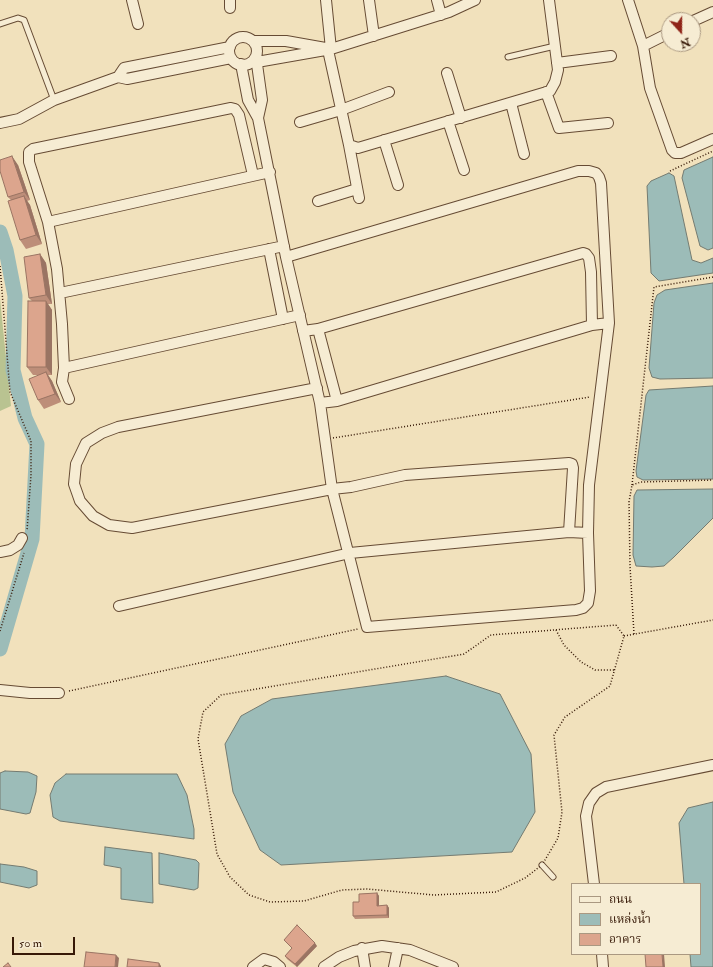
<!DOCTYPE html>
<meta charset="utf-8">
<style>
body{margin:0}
#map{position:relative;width:713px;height:967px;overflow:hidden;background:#f1e1bc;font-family:"IM FELL Double Pica","Noto Serif Thai",serif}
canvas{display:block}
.legend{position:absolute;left:571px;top:883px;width:130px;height:72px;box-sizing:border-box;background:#f6ecd3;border:1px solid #aa9881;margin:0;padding:5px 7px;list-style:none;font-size:12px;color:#371907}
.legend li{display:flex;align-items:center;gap:8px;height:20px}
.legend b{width:20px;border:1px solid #aa9881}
.north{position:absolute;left:661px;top:12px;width:40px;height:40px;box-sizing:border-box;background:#f6ecd3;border:1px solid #aa9881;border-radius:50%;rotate:159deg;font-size:11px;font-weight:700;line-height:16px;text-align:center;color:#371907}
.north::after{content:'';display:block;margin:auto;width:14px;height:18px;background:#8f2418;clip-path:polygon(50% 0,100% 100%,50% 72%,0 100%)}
.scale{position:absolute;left:12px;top:937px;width:63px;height:18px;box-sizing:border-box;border:2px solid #371907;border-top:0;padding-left:5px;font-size:12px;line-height:14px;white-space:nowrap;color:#371907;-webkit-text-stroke:3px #f6ecd3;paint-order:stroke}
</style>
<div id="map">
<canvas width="713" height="967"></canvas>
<ul class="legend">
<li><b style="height:5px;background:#f6ecd3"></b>ถนน</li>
<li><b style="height:11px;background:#9cbcb8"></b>แหล่งน้ำ</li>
<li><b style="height:11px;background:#dca58d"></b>อาคาร</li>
</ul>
<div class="north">N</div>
<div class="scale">50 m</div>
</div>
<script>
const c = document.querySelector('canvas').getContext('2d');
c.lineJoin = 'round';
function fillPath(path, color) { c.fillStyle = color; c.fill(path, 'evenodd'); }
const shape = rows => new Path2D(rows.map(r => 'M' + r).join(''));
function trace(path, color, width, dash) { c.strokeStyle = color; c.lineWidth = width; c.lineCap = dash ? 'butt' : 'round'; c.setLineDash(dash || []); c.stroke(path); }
fillPath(shape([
 [0,299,11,406,0,411]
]), '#b9c391');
const water = shape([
 [713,157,713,248,708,250,700,246,682,178,684,170,713,157],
 [669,173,674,176,692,260,701,263,713,258,713,273,659,281,651,273,647,186,651,181,669,173],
 [713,283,713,378,660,379,652,377,649,368,654,303,657,295,665,290,713,283],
 [713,386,713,479,643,480,637,477,636,471,646,395,649,390,713,386],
 [713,489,713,518,674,557,664,566,652,567,636,566,633,555,634,496,637,490,713,489],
 [446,676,500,694,531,754,535,812,512,852,281,865,260,850,233,792,225,744,241,716,272,699,446,676],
 [5,771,28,772,37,776,36,792,30,813,26,814,0,809,0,773,5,771],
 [66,774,177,774,187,795,194,829,194,839,60,821,53,817,50,795,55,783,66,774],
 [713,802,713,967,691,967,690,954,700,954,700,884,684,884,679,823,688,808,713,802],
 [105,847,152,853,153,903,121,899,121,868,104,865,105,847],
 [159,853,196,860,199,863,198,888,194,890,159,884,159,853],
 [0,864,24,867,37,871,37,885,29,888,0,882,0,864]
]);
fillPath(water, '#9cbcb8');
trace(water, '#747b71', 1);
trace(shape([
 [0,232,6,250,15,296,13,370,25,418,37,444,32,539,0,649]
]), '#9cbcb8', 15);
const service = shape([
 [0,24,18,18,24,20,54,100],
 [508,57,555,46],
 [542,865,553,877]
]);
const minor = shape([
 [132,0,138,24],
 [230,0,230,8],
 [369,0,374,36],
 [437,0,441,15],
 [628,0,643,46,650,88,672,150,675,153,681,153,713,139],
 [693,21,713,12],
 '229 51a14 14 0 1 1 28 0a14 14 0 1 1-28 0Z',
 [254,41,286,41,331,49,326,0],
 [643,46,669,33],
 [328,50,349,145,358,148,550,91,555,82,558,70,549,0],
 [256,57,262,100,258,118],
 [257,62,331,49,449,12,475,0],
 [557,63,611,56],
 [241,64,248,100,258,118,286,257,320,403,332,489,367,627,576,610,583,608,588,603,590,591,588,533,589,485,609,323,601,183,599,177,596,173,589,171,578,171,286,257],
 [447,73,461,118],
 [118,77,124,68,230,47],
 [546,92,559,128,608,123],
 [511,103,524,154],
 [448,121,464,170],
 [300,122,341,110,389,92],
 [0,123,19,119,54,100,118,77,127,79,231,58],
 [384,140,398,185],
 [349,145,359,198],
 [318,201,357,189],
 [48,222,270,172],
 [269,249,283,319],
 [60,293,284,246],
 [318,329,337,401],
 [303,331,318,329,583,253,586,254,589,258,591,272,592,325],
 [64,368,300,315],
 [317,388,118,427,102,433,86,443,76,464,74,484,80,501,93,516,109,525,132,528,332,489,351,487,405,475,569,463,572,464,573,468,569,532],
 [69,399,62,382,64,368,62,324,57,269,48,222,29,162,29,152,33,149,231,108,235,109,239,115,253,175],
 [320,403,337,401,592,325,609,323],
 [0,552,10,550,18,545,22,538],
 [119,606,350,553,569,532,588,533],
 [0,690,30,693,59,693],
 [594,884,586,816,589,803,596,793,606,787,713,765],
 [362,948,365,967],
 [602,954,603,967],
 [253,967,264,959,274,962,280,967],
 [324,967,339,957,354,951,382,946,410,950,453,967],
 [394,967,398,948]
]);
trace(service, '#664b34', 7);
trace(minor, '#664b34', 12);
trace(shape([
 [670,171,713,151],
 [0,266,10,392,31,441,31,475,27,531],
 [333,438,590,397],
 [632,485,654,287,713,277],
 [616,625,624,636,610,686,565,717,554,735,562,812,558,838,542,865,525,878,496,892,434,895,367,889,342,890,304,901,270,902,249,895,230,877,217,854,198,739,203,712,221,695,464,654,491,635,616,625],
 [556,630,564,645,581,662,595,670,614,670],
 [0,631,24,553],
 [634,634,630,566,629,502,632,485,641,482,713,480],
 [624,636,713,620],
 [69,691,358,629]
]), '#371907', 1.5, [1, 2]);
trace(service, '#f6ecd3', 5);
trace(minor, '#f6ecd3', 10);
fillPath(shape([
 [18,165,30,200,27,201,30,205,42,244,26,249,20,240,11,200,8,197],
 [40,254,46,263,52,304,48,304,52,310,52,375,48,375,52,381,61,402,44,409,38,400,39,375,33,375,27,367,32,301,29,298],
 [377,893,379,896,379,906,387,905,389,908,389,918,355,919,353,916,359,902],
 [284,940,317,946,297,967,287,959,285,956,292,948]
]), '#bd8e79');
fillPath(shape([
 [12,156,18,165,30,200,24,192],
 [24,196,30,205,42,244,36,235],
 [40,254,46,263,52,304,46,295],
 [46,301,52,310,52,375,46,367],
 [46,372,52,381,61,402,55,394],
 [377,893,379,896,379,909,377,906],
 [387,905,389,908,389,918,387,915],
 [315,943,317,946,297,967,295,964],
 [662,954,664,954,665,967,663,967],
 [116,955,119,958,118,967,115,967],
 [159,963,161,966,161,967,159,967]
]), '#9a7463');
const building = shape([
 [12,156,24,192,8,197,0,171,0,160,12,156],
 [24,196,36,235,20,240,8,201,24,196],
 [40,254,46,295,29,298,24,257,40,254],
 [28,301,46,301,46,367,27,367,28,301],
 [46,372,55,394,38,400,29,379,46,372],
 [377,893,377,906,387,905,387,915,353,916,353,902,359,902,359,894,377,893],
 [297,925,315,943,295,964,285,956,292,948,284,940,297,925],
 [86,952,116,955,115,967,84,967,86,952],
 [645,954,662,954,663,967,646,967,645,954],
 [128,959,159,963,159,967,127,967,128,959],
 [8,963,11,967,3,967,8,963]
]);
fillPath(building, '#dca58d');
trace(building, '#9a7463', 1);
</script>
